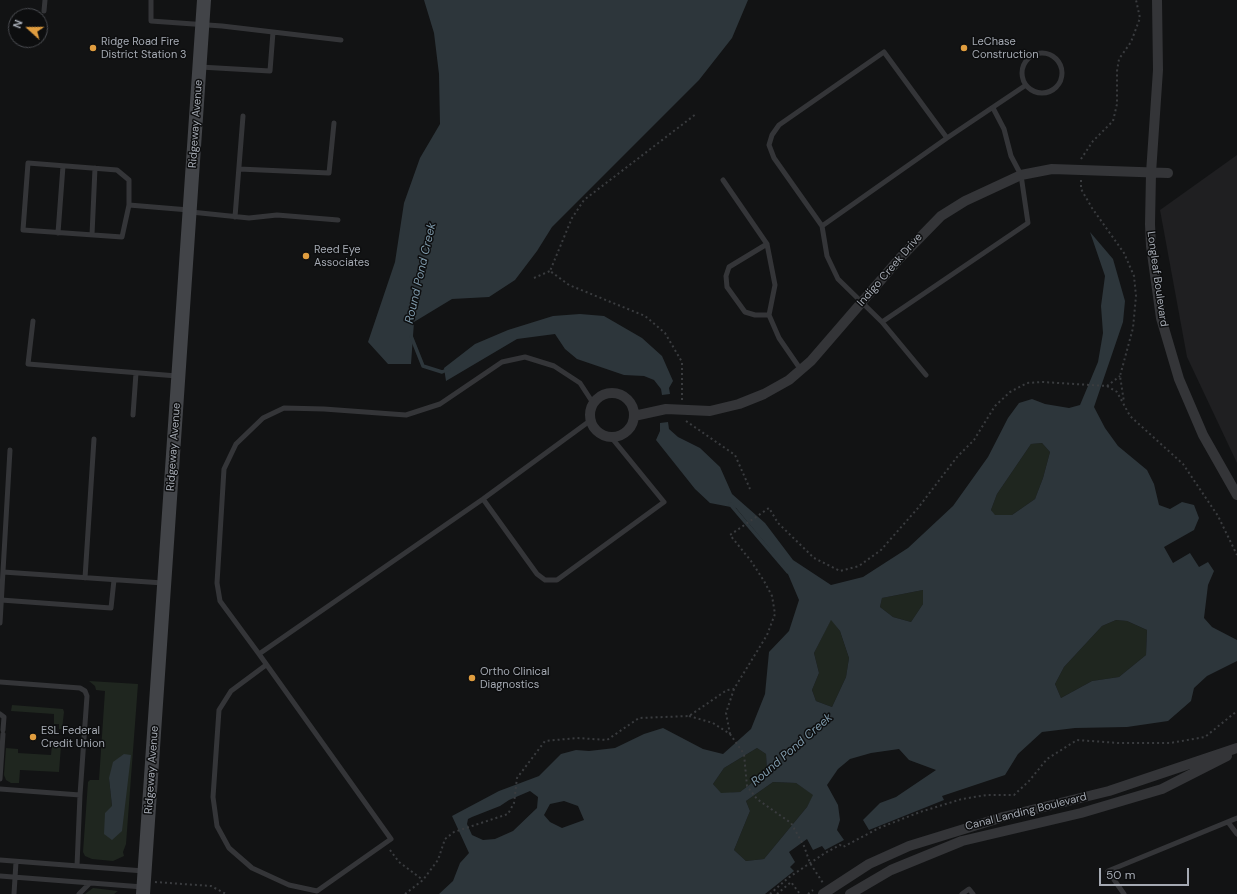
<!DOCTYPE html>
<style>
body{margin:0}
#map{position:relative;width:1237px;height:894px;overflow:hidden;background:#121314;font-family:"DM Sans",sans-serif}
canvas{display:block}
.north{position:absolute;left:8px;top:8px;width:40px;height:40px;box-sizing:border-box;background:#0d0e0f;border:1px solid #4a4c51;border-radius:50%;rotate:291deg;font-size:11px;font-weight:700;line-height:16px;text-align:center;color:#a5aab3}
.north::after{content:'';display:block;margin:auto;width:14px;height:18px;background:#e09d3f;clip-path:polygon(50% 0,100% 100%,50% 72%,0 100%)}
.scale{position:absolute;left:1099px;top:868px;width:90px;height:18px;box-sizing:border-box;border:2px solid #a5aab3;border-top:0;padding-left:5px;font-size:12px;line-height:14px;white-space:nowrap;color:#a5aab3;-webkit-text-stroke:3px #0d0e0f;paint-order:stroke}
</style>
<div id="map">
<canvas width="1237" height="894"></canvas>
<div class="north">N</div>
<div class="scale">50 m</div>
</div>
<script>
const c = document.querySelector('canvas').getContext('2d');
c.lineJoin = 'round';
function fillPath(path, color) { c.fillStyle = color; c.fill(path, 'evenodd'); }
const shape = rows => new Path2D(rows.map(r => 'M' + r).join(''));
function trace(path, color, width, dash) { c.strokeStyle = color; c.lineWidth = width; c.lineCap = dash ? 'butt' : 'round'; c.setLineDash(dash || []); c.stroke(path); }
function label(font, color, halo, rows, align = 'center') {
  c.font = font + ' "DM Sans",sans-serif'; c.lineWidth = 3; c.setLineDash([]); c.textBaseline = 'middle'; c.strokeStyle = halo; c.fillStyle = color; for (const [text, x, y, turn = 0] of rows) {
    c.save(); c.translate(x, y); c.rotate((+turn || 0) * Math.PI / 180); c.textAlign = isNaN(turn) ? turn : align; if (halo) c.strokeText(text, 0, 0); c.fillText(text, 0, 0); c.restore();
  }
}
fillPath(shape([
 [1237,155,1237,463,1187,357,1160,210]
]), '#1f1f21');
fillPath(shape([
 [1042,443,1050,452,1043,478,1035,499,1012,515,995,516,991,510,997,494,1031,444],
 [923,590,923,604,911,622,893,617,880,607,882,598],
 [831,619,840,631,849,658,846,677,832,707,816,701,812,690,819,673,814,653],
 [1116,620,1127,621,1147,630,1146,655,1119,677,1092,681,1061,698,1055,684,1064,667,1102,626],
 [89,681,138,684,126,844,123,852,124,856,113,861,92,859,85,856,83,852,88,782,90,780,99,780,105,691,96,690,95,686],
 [109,778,122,831,112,806],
 [12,705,63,709,64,712,62,729,59,729,59,724,54,724,54,714,11,711],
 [58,741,61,742,61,746,59,772,20,770,19,783,11,783,6,780,4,775,6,748,18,749,18,753,51,755,52,745,58,746],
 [757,748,766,754,767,771,740,792,721,794,713,784,724,768],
 [773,782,796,783,814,795,807,807,764,859,746,861,734,850,750,811,746,801],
 [93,888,118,891,114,894,85,894]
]), '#1f261f');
fillPath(shape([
 [424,0,748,0,732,38,699,80,552,227,537,251,515,280,489,297,452,299,414,322,411,364,388,364,368,342,395,262,404,203,420,158,440,124,439,74,434,33],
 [1090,232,1113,259,1125,301,1123,322,1094,407,1105,428,1118,446,1147,470,1154,484,1159,505,1170,509,1182,502,1194,505,1199,518,1194,530,1164,547,1173,563,1190,553,1199,567,1208,562,1214,571,1208,585,1204,618,1212,627,1237,640,1237,661,1207,676,1194,688,1191,701,1168,721,1127,727,1075,728,1042,732,1018,754,1005,775,942,796,944,800,869,830,863,820,880,803,896,797,936,770,909,760,899,749,871,753,850,759,838,769,827,785,838,805,840,820,837,830,844,840,825,850,822,846,813,850,807,839,789,852,795,862,790,867,794,871,765,894,439,894,453,881,460,863,469,853,452,816,499,791,539,776,561,754,576,750,589,751,615,748,644,734,663,728,703,749,723,754,751,729,765,694,769,652,789,631,799,600,785,567,736,508,710,503,695,489,656,440,660,431,660,423,668,422,669,429,678,437,700,448,720,467,732,494,765,523,793,560,831,585,863,577,908,548,953,506,988,457,1008,418,1019,403,1032,399,1045,404,1069,408,1080,405,1098,362,1103,333,1101,306,1105,276],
 [1042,443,1050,452,1043,478,1035,499,1012,515,995,515,991,510,997,494,1031,444],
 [923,590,923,604,911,622,893,617,880,607,882,598],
 [831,620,840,631,849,658,846,677,832,707,816,701,812,690,819,673,814,653],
 [1116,620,1127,621,1147,630,1146,655,1119,677,1092,681,1061,698,1055,684,1064,667,1102,626],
 [757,748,766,754,767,771,740,792,721,793,713,784,724,768],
 [773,782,796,783,813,795,807,807,764,859,746,861,734,850,750,811,746,801],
 [530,791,538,797,537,808,513,831,495,839,483,840,472,835,467,824,468,819,472,817,500,806,509,800],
 [564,801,578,806,584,820,562,828,550,822,544,815,550,804],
 [580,314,604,316,642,338,662,356,673,381,669,388,670,394,662,395,661,389,654,380,644,376,624,375,577,359,565,349,555,334,517,339,446,381,444,368,475,344,508,330,553,316],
 [124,754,131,755,122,831,112,840,104,834,105,813,112,806,109,778,113,762]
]), '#2d363b');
trace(shape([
 [411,336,423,366,442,372,449,369],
 [730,504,788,572]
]), '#2d363b', 3.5);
trace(shape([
 [1081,159,1093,141,1113,121,1117,104,1117,71,1119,59,1131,42,1140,18,1136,0],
 [1081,180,1081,189,1092,208,1124,253,1134,276,1136,296,1133,328,1120,376,1124,402],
 [534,278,550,271],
 [1107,386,1120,376],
 [682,400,682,362,665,333,645,316,569,285,550,271,572,218,584,200,696,114],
 [686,421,735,455,750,489],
 [689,716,713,723,730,734,726,713,734,689],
 [730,734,744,754,747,786,757,799,791,823,804,846,810,863,823,883],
 [390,850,399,862,423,880],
 [155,882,211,886,226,894],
 [405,894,423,880,438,860,445,839,454,832,508,814,514,803,517,778,545,741,577,738,607,740,639,718,689,716,727,690,734,689,767,635,775,614,772,596,764,581,751,561,730,535,769,508,778,523,814,558,840,571,859,566,881,550,918,508,957,457,974,440,995,406,1010,392,1027,383,1043,382,1107,386,1117,392,1130,416,1183,464,1218,516,1237,555],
 [770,894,788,878,825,853,840,845,843,847,879,828,920,812,962,799,987,795,1014,795,1029,781,1047,759,1077,740,1118,743,1170,743,1205,737,1237,711],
 [777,894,791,882,800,894],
 [808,894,813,890]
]), '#3a3c3f', 2, [2, 3]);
trace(shape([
 [151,0,151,21,222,26,341,40],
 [44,11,45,0],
 '1022 73a20 20 0 1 1 40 0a20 20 0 1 1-40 0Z',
 [200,67,270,71,273,32],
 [239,169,329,173,334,123],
 [723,180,767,244,729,267,726,276,727,287,745,312,755,315,769,315,775,285,767,244],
 [129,205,122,237,23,230,28,163,117,170,129,180,129,205,189,210],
 [191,212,249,218,277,215,338,220],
 [235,217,243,116],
 [822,226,774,158,769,145,772,135,779,125,884,52,947,138],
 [58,233,63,166],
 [92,235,95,168],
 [769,315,779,338,801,370],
 [33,321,28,364,177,376],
 [882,322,838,279,827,256,822,226,947,138,1026,85],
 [926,375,882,322,1028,223,1021,175,1011,156,1004,129,993,108],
 [133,415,136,373],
 [483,499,537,574,545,580,557,580,664,502,611,437],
 [3,572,163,583],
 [85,578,94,439],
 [1,600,111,608,114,580],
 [0,623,10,450],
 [259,654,220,601,217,583,224,469,236,444,263,418,284,408,324,409,406,415,440,404,502,362,525,357,554,366,580,383,593,403],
 [266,665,231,691,219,710,213,797,217,826,229,848,252,868,289,885,317,891,391,839,259,654,483,499,591,420],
 [0,682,80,688,85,691,87,696,80,795,0,789],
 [0,714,4,717,3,730],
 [0,779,3,734],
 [1228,822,1237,834],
 [0,860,144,871],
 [77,866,80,795],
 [0,876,143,887],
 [14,894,16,862],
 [79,894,90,883],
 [962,894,969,889,973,894],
 [1124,894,1108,871,1237,818]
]), '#343538', 5);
trace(shape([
 [1157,0,1158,70,1151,173,1150,224,1151,246,1161,318,1179,379,1203,435,1237,495],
 '590 415a22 22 0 1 1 44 0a22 22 0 1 1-44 0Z',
 [634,416,666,409,710,411,739,404,764,394,789,380,811,361,900,258,941,216,965,201,1021,175,1052,169,1168,173],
 [823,894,869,864,909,846,1003,817,1109,791,1237,748],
 [850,894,891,870,962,841,1081,813,1162,789,1227,756]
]), '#343538', 10);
trace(shape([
 [143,894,204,0]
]), '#424448', 14);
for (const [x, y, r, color] of [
 [93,48,4,"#e09d3f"],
 [964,48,4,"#e09d3f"],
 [306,256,4,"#e09d3f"],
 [472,678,4,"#e09d3f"],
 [33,737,4,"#e09d3f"]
]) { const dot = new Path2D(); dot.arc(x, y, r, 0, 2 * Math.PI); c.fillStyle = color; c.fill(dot); trace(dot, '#0d0e0f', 1.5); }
label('11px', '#a5aab3', '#0d0e0f', [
 ["Ridge Road Fire",101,42],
 ["District Station 3",101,55],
 ["LeChase",972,42],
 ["Construction",972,55],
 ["Reed Eye",314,250],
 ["Associates",314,263],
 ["Ortho Clinical",480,672],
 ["Diagnostics",480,685],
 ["ESL Federal",41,731],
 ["Credit Union",41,744]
], 'left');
label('11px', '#a5aab3', '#0d0e0f', [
 ["Ridgeway Avenue",196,124,-86],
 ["Indigo Creek Drive",890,270,-49],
 ["Longleaf Boulevard",1157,279,82],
 ["Ridgeway Avenue",174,447,-86],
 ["Ridgeway Avenue",152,770,-86],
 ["Canal Landing Boulevard",1026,812,-14]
]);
label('italic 12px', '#7f9aab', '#0d0e0f', [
 ["Round Pond Creek",421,273,-77],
 ["Round Pond Creek",792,750,-41]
]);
</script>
